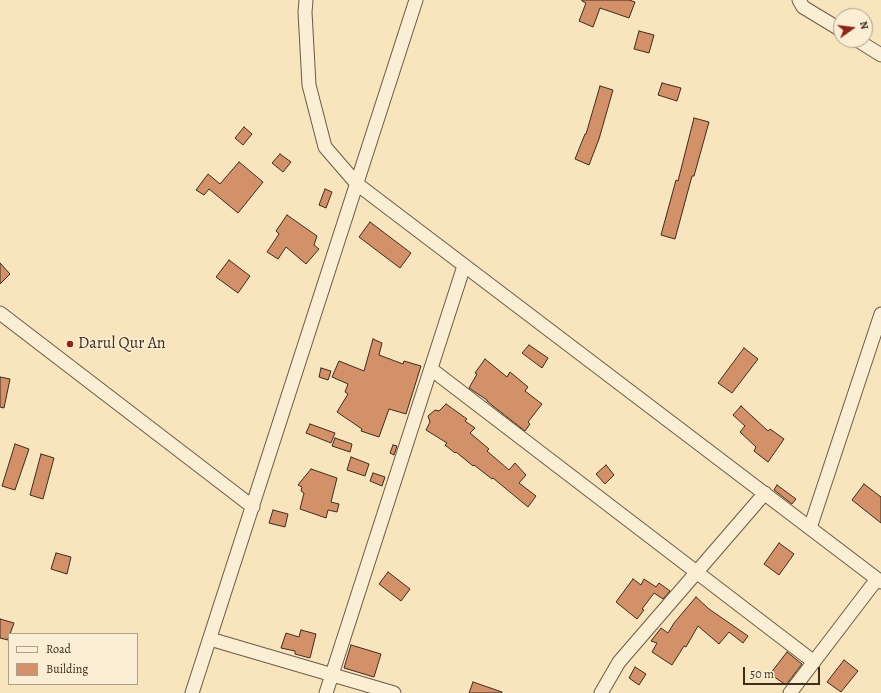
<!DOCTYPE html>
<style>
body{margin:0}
#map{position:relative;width:881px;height:693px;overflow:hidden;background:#f8e5bd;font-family:Alegreya,serif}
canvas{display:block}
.legend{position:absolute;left:8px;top:633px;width:130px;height:52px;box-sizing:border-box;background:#faeed4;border:1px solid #afa08c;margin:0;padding:5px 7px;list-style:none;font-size:12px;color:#3f2b1f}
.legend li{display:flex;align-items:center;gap:8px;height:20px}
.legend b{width:20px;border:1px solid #afa08c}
.north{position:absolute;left:833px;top:8px;width:40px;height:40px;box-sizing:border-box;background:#faeed4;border:1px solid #afa08c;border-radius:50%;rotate:76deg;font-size:11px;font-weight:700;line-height:16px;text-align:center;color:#3f2b1f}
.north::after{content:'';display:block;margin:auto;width:14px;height:18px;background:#8f2418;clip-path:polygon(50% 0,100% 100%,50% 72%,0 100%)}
.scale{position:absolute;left:743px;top:667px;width:77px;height:18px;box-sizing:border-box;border:2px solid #3f2b1f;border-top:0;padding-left:5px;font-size:12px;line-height:14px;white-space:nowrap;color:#3f2b1f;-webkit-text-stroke:3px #faeed4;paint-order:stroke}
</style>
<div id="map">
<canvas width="881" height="693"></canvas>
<ul class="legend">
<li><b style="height:5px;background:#faeed4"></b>Road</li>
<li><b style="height:11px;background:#d29169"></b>Building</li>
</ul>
<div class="north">N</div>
<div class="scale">50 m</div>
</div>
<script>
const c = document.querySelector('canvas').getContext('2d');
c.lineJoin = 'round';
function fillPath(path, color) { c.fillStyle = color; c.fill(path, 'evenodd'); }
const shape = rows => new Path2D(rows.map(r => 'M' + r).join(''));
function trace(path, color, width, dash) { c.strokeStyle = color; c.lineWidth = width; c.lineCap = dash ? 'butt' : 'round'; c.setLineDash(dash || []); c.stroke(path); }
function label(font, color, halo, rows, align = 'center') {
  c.font = font + ' Alegreya,serif'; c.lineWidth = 3; c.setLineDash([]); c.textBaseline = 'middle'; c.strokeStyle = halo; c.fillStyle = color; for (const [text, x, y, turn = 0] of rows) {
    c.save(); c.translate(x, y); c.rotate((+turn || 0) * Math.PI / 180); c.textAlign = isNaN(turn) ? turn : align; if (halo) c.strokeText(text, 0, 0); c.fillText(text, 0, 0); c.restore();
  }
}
const building = shape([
 [582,0,629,0,635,2,629,18,600,8,593,27,579,21,586,3,582,1,582,0],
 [639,31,654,35,649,53,634,49,639,31],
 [662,83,681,88,677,101,658,95,662,83],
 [600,86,613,90,599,139,589,165,575,159,585,134,586,134,600,86],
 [694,118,709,122,694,176,692,176,675,239,661,235,676,180,678,181,694,118],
 [244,127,252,134,243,145,235,138,244,127],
 [280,154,291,162,283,172,272,163,280,154],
 [239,162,263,182,238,213,209,189,204,195,196,190,208,174,220,184,239,162],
 [325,189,332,192,326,208,319,205,325,189],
 [287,215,317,236,314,245,319,249,306,264,286,247,278,259,267,252,279,234,276,231,287,215],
 [370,222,411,253,400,268,359,237,370,222],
 [229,260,250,276,238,293,216,277,229,260],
 [0,263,10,274,0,284,0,263],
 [373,339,382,343,379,355,403,364,404,361,421,366,406,414,389,409,379,437,361,431,362,429,337,412,348,394,345,392,348,384,332,377,339,361,364,371,373,339],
 [529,345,548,358,542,368,522,353,529,345],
 [744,348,758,359,732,393,718,383,744,348],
 [485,359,507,377,510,372,528,387,525,391,542,404,528,422,530,424,525,431,493,406,487,401,487,400,469,388,477,374,475,373,485,359],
 [321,368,331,371,328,380,319,377,321,368],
 [0,377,10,379,4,408,0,407,0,377],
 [446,404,467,419,465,421,475,428,470,433,489,449,487,451,509,470,515,463,526,475,519,483,536,496,528,507,493,478,492,479,474,465,473,466,456,452,455,453,445,445,447,443,426,430,430,422,428,416,435,410,439,411,446,404],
 [741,406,768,431,770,429,784,439,768,462,754,451,756,447,740,432,745,426,733,415,741,406],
 [310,424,335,433,331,443,306,433,310,424],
 [335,438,352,444,350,452,332,446,335,438],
 [15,444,29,449,15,490,2,486,15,444],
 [393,445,397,446,394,455,390,453,393,445],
 [41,454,54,458,43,499,30,495,41,454],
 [351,457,369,464,365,476,347,470,351,457],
 [606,465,614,475,605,484,596,474,606,465],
 [311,469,337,478,331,502,339,504,337,512,328,510,326,518,300,509,304,493,301,491,302,487,298,485,311,469],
 [373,473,385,477,382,486,370,481,373,473],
 [864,484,881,497,881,523,852,500,864,484],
 [777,485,796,499,792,504,774,490,777,485],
 [273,510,288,514,285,527,269,523,273,510],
 [779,543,794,554,779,575,764,564,779,543],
 [56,553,71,557,67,574,51,569,56,553],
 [388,572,410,589,401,601,379,584,388,572],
 [633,579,641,585,644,579,656,587,659,583,670,591,663,599,654,593,642,609,644,610,637,619,616,602,633,579],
 [696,597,709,609,748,636,743,643,729,632,719,644,698,626,686,647,684,646,672,665,652,652,657,643,651,641,661,628,668,633,674,623,696,597],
 [0,619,14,623,10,634,9,634,8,640,0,638,0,619],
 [301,630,316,634,310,658,295,654,295,651,281,648,286,633,299,637,301,630],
 [351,645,381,654,374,677,344,668,351,645],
 [787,652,802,664,786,685,770,674,787,652],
 [844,660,858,671,841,692,827,682,844,660],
 [635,667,646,674,639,685,629,678,635,667],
 [473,682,502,692,502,693,469,693,473,682]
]);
fillPath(building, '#d29169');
trace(building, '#3f2b1f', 1);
const minor = shape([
 [306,0,305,12,309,85,325,147,357,184,881,582],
 [799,0,803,7,841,30],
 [857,40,881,55],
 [0,313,253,507],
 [431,369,814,662],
 [810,528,881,314],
 [210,639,394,693],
 [192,693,416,0],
 [326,693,464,266],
 [601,693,619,662,765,493],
 [790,693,877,579]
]);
trace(minor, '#6d5a46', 15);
trace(minor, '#faeed4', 13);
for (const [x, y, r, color] of [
 [70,344,4,"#8f2418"]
]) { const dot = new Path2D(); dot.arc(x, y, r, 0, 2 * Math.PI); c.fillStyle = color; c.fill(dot); trace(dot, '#faeed4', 1.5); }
label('16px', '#3f2b1f', '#faeed4', [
 ["Darul Qur An",78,344]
], 'left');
</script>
